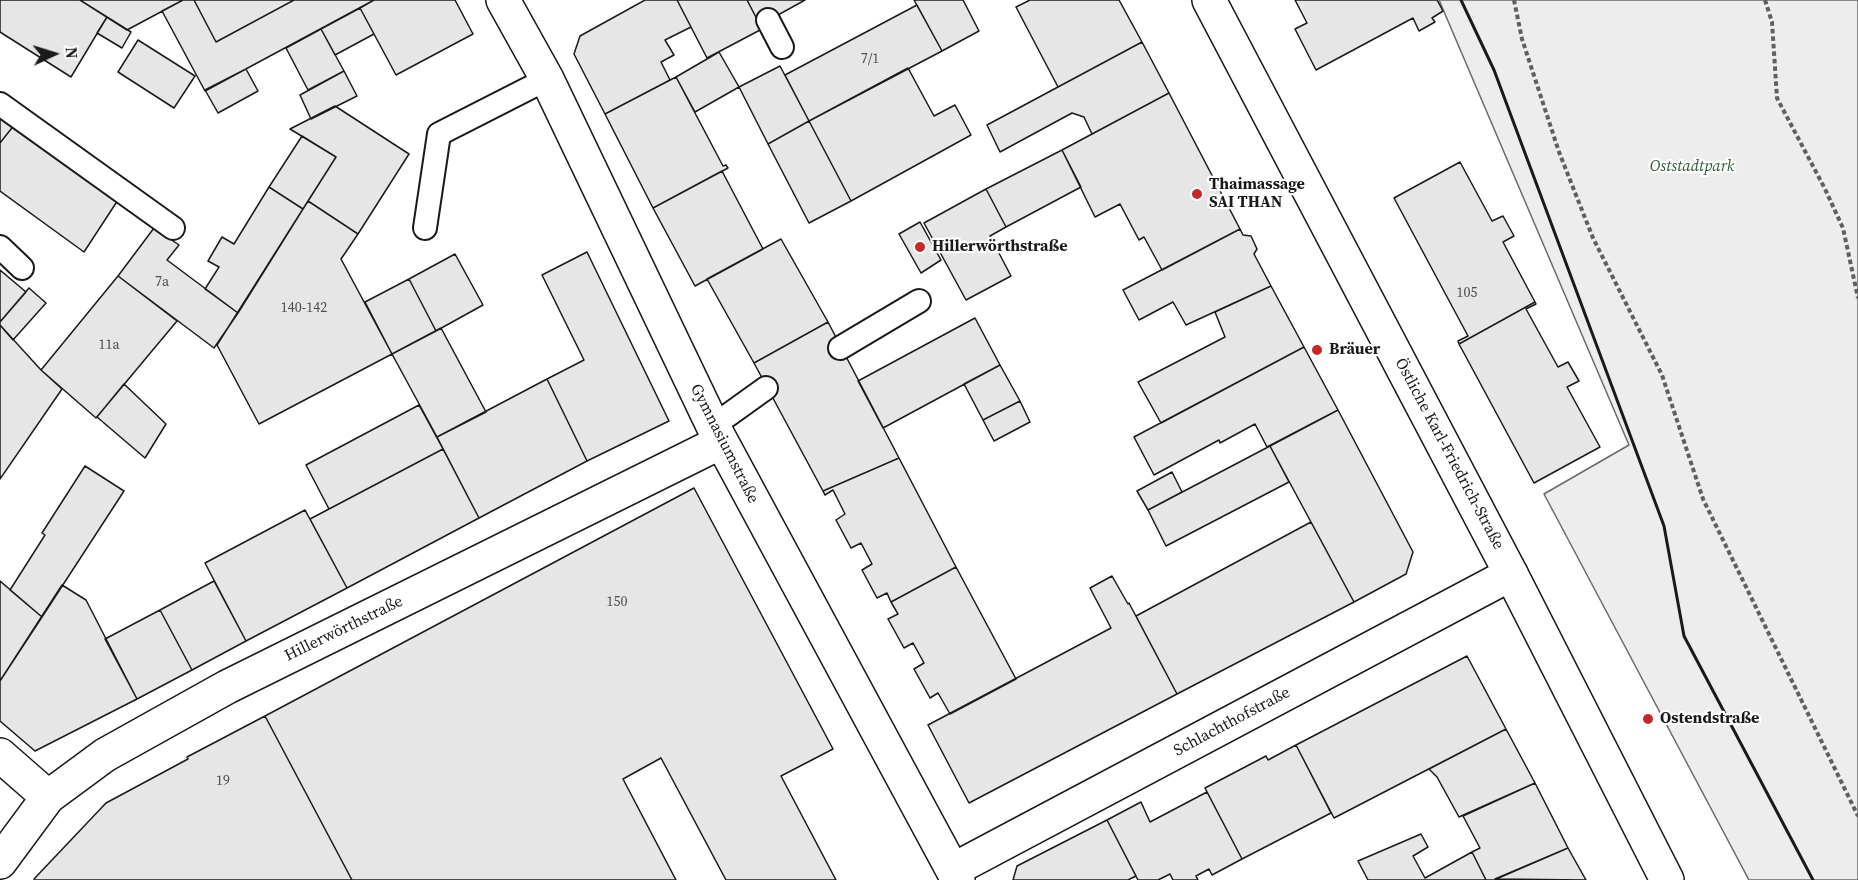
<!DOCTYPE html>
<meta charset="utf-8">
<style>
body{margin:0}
#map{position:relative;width:1858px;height:880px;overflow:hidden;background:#fff;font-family:"Source Serif 4",serif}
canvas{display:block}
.north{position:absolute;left:24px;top:24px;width:60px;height:60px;-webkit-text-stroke:4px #fff;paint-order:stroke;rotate:86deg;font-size:16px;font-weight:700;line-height:24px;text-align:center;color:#1a1a1a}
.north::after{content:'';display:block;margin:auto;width:21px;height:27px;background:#1a1a1a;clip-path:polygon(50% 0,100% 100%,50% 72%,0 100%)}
</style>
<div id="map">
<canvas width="1858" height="880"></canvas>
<div class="north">N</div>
</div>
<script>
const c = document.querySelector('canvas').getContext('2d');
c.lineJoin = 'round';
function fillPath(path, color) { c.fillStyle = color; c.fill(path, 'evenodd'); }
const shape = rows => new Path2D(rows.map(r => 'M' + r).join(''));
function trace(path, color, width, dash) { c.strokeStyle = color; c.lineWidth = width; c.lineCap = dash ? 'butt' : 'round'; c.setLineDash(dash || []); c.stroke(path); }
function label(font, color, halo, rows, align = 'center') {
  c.font = font + ' "Source Serif 4",serif'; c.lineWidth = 4.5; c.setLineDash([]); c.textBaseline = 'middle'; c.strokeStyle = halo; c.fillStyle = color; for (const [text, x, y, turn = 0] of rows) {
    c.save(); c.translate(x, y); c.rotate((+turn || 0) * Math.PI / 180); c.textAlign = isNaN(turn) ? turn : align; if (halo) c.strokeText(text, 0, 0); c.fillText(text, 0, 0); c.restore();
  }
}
const built = shape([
 [1439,0,1858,0,1858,880,1749,880,1544,494,1629,445,1439,0]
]);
fillPath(built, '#ededed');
trace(built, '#6a6a6a', 1.5);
const building = shape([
 [0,0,80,0,107,17,71,77,0,32,0,0],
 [80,0,183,0,127,30,80,0],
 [183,0,194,0,216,42,294,0,374,0,205,91,162,11,183,0],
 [194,0,294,0,216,42,194,0],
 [374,0,455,0,473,34,396,75,360,8,374,0],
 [645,0,677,0,691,27,665,40,674,55,661,62,670,80,605,114,574,54,580,36,645,0],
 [677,0,747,0,762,29,707,58,677,0],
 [747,0,805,0,760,25,747,0],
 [914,0,963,0,979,31,942,51,914,0],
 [1030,0,1119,0,1142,42,1058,87,1016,7,1030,0],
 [1295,0,1437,0,1443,11,1432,18,1435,22,1419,31,1413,18,1316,70,1295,29,1307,23,1295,0],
 [917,5,942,51,809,121,785,75,917,5],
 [360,8,374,34,335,55,321,29,360,8],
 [107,17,131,32,122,48,97,33,107,17],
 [321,29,344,71,308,90,286,48,321,29],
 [138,40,195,76,174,108,118,72,138,40],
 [1142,42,1169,93,1092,134,1084,117,1072,113,1000,152,987,125,1142,42],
 [719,52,739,87,695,112,676,77,719,52],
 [780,66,809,121,768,144,739,87,780,66],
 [908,68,934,116,955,105,971,135,851,201,809,121,908,68],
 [246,69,258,91,218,113,205,90,246,69],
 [344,71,357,96,311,119,300,95,344,71],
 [676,77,723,166,726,165,728,168,653,208,605,114,676,77],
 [1169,93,1240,229,1162,270,1144,237,1139,240,1120,204,1095,217,1062,150,1169,93],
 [335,106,409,154,358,234,308,201,336,157,290,129,335,106],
 [0,114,15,124,0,143,0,114],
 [809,121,851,201,809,223,768,144,809,121],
 [15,124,118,200,84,252,0,191,0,143,15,124],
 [302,136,336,157,303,209,269,187,302,136],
 [1062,150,1081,187,1006,227,986,189,1062,150],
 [1460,162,1492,221,1503,216,1514,236,1503,242,1535,302,1459,344,1458,341,1468,336,1394,198,1460,162],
 [722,171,763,249,695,286,653,208,722,171],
 [269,187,303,209,238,313,205,289,219,267,208,261,222,237,234,244,269,187],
 [986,189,1006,227,990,236,1011,276,966,300,924,223,986,189],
 [308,201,358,234,341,259,392,354,259,424,217,345,308,201],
 [920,222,941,260,921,273,899,234,920,222],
 [154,228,179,245,167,260,238,313,214,348,118,276,154,228],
 [1240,229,1243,235,1251,236,1257,249,1254,254,1271,286,1186,325,1173,302,1139,320,1123,290,1240,229],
 [781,239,828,322,754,363,707,279,781,239],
 [587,252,669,421,587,461,547,379,584,360,542,275,587,252],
 [455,254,483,305,436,331,409,279,455,254],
 [0,270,26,292,0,322,0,270],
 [118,276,177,321,96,418,41,370,118,276],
 [409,279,436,331,392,354,365,302,409,279],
 [1271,286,1304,347,1161,423,1138,382,1225,337,1215,312,1271,286],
 [29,288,46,303,13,340,0,325,0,322,29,288],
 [1535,302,1536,304,1526,309,1558,367,1568,362,1579,381,1567,387,1600,447,1534,483,1459,344,1535,302],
 [975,318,1000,365,883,428,858,381,975,318],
 [828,322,899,458,823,491,754,363,828,322],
 [0,325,41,370,62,389,0,479,0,325],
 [441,328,486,412,437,437,392,354,441,328],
 [1304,347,1338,410,1267,447,1255,424,1220,443,1219,440,1154,475,1134,437,1304,347],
 [1000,365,1020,401,983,420,964,384,1000,365],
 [547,379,587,461,479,518,437,437,547,379],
 [124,384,166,424,145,458,97,417,124,384],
 [1020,401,1030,422,994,441,983,420,1020,401],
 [419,405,443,449,329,509,306,465,419,405],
 [1338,410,1413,552,1406,574,1354,602,1270,446,1338,410],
 [1270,446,1289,482,1166,546,1148,510,1270,446],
 [443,449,479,518,347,588,310,519,443,449],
 [899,458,956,567,891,602,887,593,877,598,862,570,872,564,861,543,851,548,836,520,845,514,833,490,825,495,823,491,899,458],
 [85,466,124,491,42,617,10,590,45,535,42,533,85,466],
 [1172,472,1182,492,1148,510,1137,491,1172,472],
 [694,488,833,749,781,776,836,880,726,880,661,758,623,779,676,880,352,880,265,716,694,488],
 [305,510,347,588,246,641,205,563,305,510],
 [1311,522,1354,602,1177,694,1136,616,1311,522],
 [956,567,1016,679,950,714,938,693,930,698,914,669,924,663,913,643,904,648,888,619,898,614,891,602,956,567],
 [1112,576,1128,604,1129,603,1177,694,969,803,928,725,1111,628,1090,588,1112,576],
 [0,581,42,617,0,681,0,581],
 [214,581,246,641,192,670,160,610,214,581],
 [62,585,86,600,137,699,35,751,0,721,0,681,62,585],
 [160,610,192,670,137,699,105,639,160,610],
 [1467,656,1506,729,1334,818,1296,745,1467,656],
 [265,716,352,880,35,880,34,879,106,803,188,759,187,757,265,716],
 [1506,729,1535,783,1459,817,1437,777,1429,769,1506,729],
 [1296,745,1331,813,1242,859,1205,788,1266,756,1268,760,1296,745],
 [1535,783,1568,848,1494,880,1486,880,1472,852,1480,848,1463,816,1535,783],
 [1207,792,1242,859,1212,875,1209,869,1196,876,1198,880,1173,880,1170,874,1158,880,1138,880,1107,820,1141,802,1150,822,1207,792],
 [1107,820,1136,876,1128,880,1013,880,1017,866,1107,820],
 [1421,834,1428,847,1413,856,1425,878,1472,852,1486,880,1368,880,1358,861,1421,834],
 [1568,848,1586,880,1495,879,1568,848]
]);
fillPath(building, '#e6e6e6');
trace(building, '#1a1a1a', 1.5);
const lane = shape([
 [768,20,782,47],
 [0,104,173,228],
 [425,228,439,134,547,79],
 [0,247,22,268],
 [840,348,919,301],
 [713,426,766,388]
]);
const street = shape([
 [503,0,547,79,713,426,958,880],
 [0,755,48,797],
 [0,862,48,797,105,755,227,687,721,442],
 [953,870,1511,574]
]);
const secondary = shape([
 [1209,0,1511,574,1667,880]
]);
trace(lane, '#1a1a1a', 26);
trace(street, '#1a1a1a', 36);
trace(secondary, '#1a1a1a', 36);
trace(shape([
 [1514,0,1522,39,1559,152,1593,238,1662,375,1703,499,1858,816],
 [1765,0,1772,22,1777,98,1825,189,1843,228,1858,298]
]), '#5f5f5f', 4, [4.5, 3]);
trace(lane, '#fff', 22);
trace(street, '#fff', 33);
trace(secondary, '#fff', 33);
trace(shape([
 [1461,0,1494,70,1664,526,1684,636,1813,880]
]), '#1a1a1a', 3);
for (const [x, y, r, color] of [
 [1197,194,6,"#c62828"],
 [920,247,6,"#c62828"],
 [1317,350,6,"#c62828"],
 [1648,719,6,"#c62828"]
]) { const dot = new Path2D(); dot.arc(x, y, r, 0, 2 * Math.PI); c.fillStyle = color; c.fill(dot); trace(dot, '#fff', 2); }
label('14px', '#4d4d4d', null, [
 ["7/1",870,59],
 ["7a",162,282],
 ["105",1467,293],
 ["140-142",304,308],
 ["11a",109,345],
 ["150",617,602],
 ["19",223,781]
]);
label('italic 16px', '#2b5a34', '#fff', [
 ["Oststadtpark",1692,167]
]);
label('bold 16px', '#1a1a1a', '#fff', [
 ["Thaimassage",1209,185],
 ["SAI THAN",1209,203],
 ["Hillerwörthstraße",932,247],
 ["Bräuer",1329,350],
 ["Ostendstraße",1660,719]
], 'left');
label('16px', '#1a1a1a', '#fff', [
 ["Gymnasiumstraße",724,444,63],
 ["Östliche Karl-Friedrich-Straße",1449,454,62],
 ["Hillerwörthstraße",344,629,-26],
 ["Schlachthofstraße",1232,722,-28]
]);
</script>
